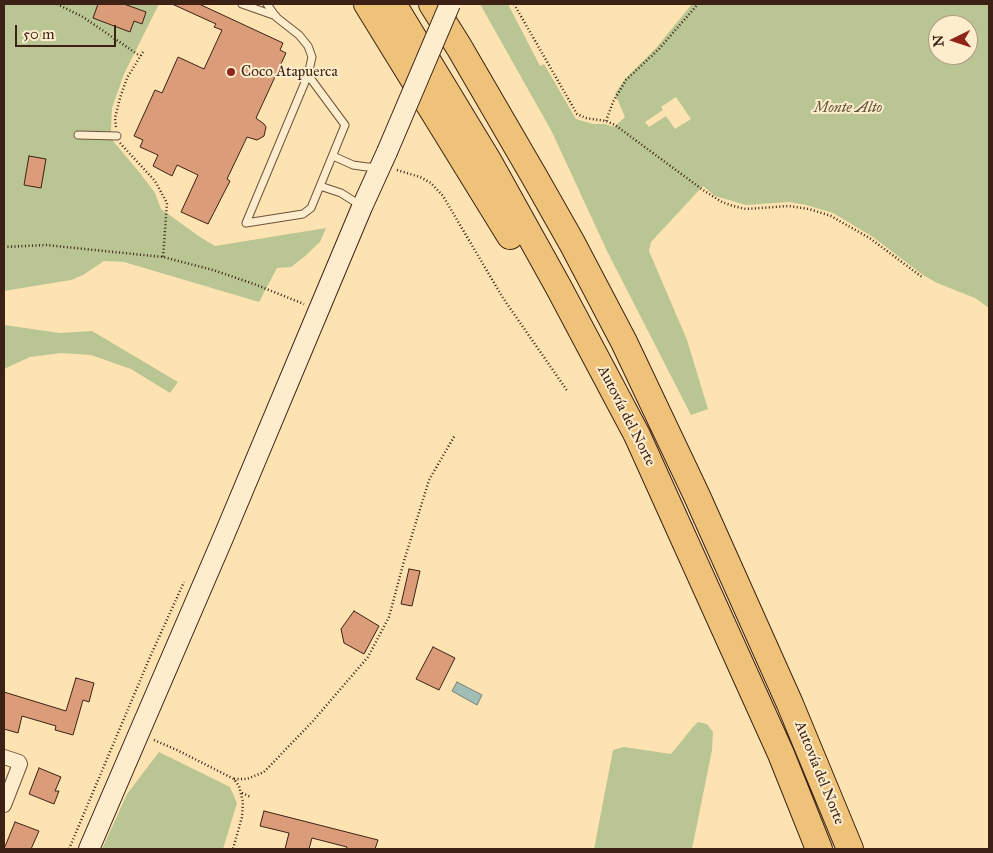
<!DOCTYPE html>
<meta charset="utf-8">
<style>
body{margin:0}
#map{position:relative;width:993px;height:853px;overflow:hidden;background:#fee3b2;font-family:"IM FELL Great Primer",serif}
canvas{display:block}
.frame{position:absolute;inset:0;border:5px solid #3c2114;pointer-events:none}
.north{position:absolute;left:928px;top:15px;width:50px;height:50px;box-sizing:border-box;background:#feedcd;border:1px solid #b09b83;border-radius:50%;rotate:266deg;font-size:14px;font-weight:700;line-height:20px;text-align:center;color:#3c2114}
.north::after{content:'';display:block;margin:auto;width:18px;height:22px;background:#8f2418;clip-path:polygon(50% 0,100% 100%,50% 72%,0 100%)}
.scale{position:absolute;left:15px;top:25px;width:101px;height:22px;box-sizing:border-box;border:2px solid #3c2114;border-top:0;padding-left:6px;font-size:15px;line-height:18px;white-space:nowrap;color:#3c2114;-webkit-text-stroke:4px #feedcd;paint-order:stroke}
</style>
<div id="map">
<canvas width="993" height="853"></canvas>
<div class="frame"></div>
<div class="north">N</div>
<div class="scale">50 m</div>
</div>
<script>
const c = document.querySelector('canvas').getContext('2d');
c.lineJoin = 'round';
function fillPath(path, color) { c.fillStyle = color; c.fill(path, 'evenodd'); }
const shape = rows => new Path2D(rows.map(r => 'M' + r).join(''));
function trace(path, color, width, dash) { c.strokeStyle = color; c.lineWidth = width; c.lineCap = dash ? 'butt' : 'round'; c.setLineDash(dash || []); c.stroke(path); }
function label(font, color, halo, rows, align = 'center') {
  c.font = font + ' "IM FELL Great Primer",serif'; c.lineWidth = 4; c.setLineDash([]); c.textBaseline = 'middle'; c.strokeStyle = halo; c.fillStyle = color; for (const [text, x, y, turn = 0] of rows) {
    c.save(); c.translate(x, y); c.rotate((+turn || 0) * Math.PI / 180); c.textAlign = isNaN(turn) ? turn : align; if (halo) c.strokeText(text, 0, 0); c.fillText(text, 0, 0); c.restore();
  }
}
fillPath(shape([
 [4,4,159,4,124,74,112,108,111,130,113,141,140,173,155,193,161,209,200,237,215,246,326,228,320,242,304,257,291,267,277,268,259,302,124,262,104,261,83,275,71,280,4,291],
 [480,4,508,4,540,66,544,64,576,119,593,124,605,124,614,127,625,117,615,94,625,79,656,48,692,4,989,4,989,308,975,298,937,283,923,275,873,237,833,213,806,205,789,202,746,205,715,196,703,186,651,242,649,251,687,340,708,409,691,415,607,251,552,132],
 [938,25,968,25,968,55,938,55],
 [676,97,691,119,675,129,666,116,649,127,645,122,663,110,661,107],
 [4,325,60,333,92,331,178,382,170,393,131,369,91,355,61,353,30,357,4,369],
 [698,722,707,724,713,732,712,750,692,849,594,849,613,750,624,747,671,754,693,727],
 [159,752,230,787,237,803,223,849,102,849,127,794]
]), '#b9c592');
const water = shape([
 [457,682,482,695,477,705,452,691,457,682]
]);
fillPath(water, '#a2bdb5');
trace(water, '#797f75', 1);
const building = shape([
 [98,4,124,4,146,12,142,24,134,21,130,32,93,18,98,4],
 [172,4,199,4,283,43,280,50,286,53,256,118,264,124,266,127,264,136,257,140,247,137,227,179,230,181,208,224,181,212,198,175,177,165,172,176,153,166,158,155,140,147,143,140,134,136,155,90,162,93,178,57,204,69,222,30,214,27,216,24,172,4],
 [29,156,46,159,41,188,24,185,29,156],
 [409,569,420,571,412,606,401,604,409,569],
 [354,611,379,626,364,654,344,643,341,629,354,611],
 [433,647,455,658,439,690,416,679,433,647],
 [76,678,94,683,89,702,83,700,73,735,55,730,56,726,22,716,18,733,4,729,4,692,66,711,76,678],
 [39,768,61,777,55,791,59,791,54,804,29,794,39,768],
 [264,811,378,840,375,849,346,849,347,847,312,838,309,849,285,849,289,833,260,826,264,811],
 [15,822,39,831,31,849,4,849,15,822]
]);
fillPath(building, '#db9d79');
trace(building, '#3c2114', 1);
const service = shape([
 [242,4,276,16],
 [267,4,276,17,299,35,308,46,312,57,308,75],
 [308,75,345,125,311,208,303,214,246,223,308,75],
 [78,135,117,136],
 [333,156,353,165,367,167,378,167],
 [320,186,341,193,360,205]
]);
const minor = shape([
 [4,757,19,762,20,764,4,805]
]);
const secondary = shape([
 [89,849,223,538,362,207,387,152]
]);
const motorway = shape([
 [367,4,510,236],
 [393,4,489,162,559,288,637,435,781,754,819,849],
 [432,4,459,47,534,176,572,243,624,342,697,496,790,704,850,849]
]);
trace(service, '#6c523c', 9);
trace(minor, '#6c523c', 16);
trace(secondary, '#3c2114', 22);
trace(motorway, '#3c2114', 28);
trace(shape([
 [57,4,83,17,140,56],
 [514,4,577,114,586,118,606,121,615,125,703,190,722,202,733,206,746,209,789,206,809,209,831,216,871,239,922,277],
 [606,121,613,102,626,80,659,49,698,4],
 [116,127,115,118,120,98,127,78,143,52],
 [120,143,155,181,167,203,163,257],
 [397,170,420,177,431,183,443,196,503,298,568,392],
 [4,247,46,245,163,257,213,270,254,284,304,304],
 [154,740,177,750,234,779,239,786,243,802,242,817,233,849],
 [234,779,247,779,264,772,313,721,368,657,389,617,404,561,429,480,455,435],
 [242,793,251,797],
 [69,849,150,657,184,582]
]), '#3c2114', 2.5, [1, 2.5]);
trace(service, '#feedcd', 7);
trace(minor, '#feedcd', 14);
trace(secondary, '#feedcd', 20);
trace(motorway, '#efc279', 26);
const secondaryBridge = shape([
 [387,152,450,4]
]);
trace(secondaryBridge, '#3c2114', 22, []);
trace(secondaryBridge, '#feedcd', 20);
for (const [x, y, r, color] of [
 [231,72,5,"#8f2418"]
]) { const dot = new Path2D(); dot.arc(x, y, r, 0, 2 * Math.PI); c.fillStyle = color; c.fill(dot); trace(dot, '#feedcd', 2); }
label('15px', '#3c2114', '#feedcd', [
 ["Coco Atapuerca",241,72]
], 'left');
label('italic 15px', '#62523a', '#feedcd', [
 ["Monte Alto",848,108]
]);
label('15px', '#3c2114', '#feedcd', [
 ["Autovía del Norte",626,416,63],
 ["Autovía del Norte",819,773,68]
]);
</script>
